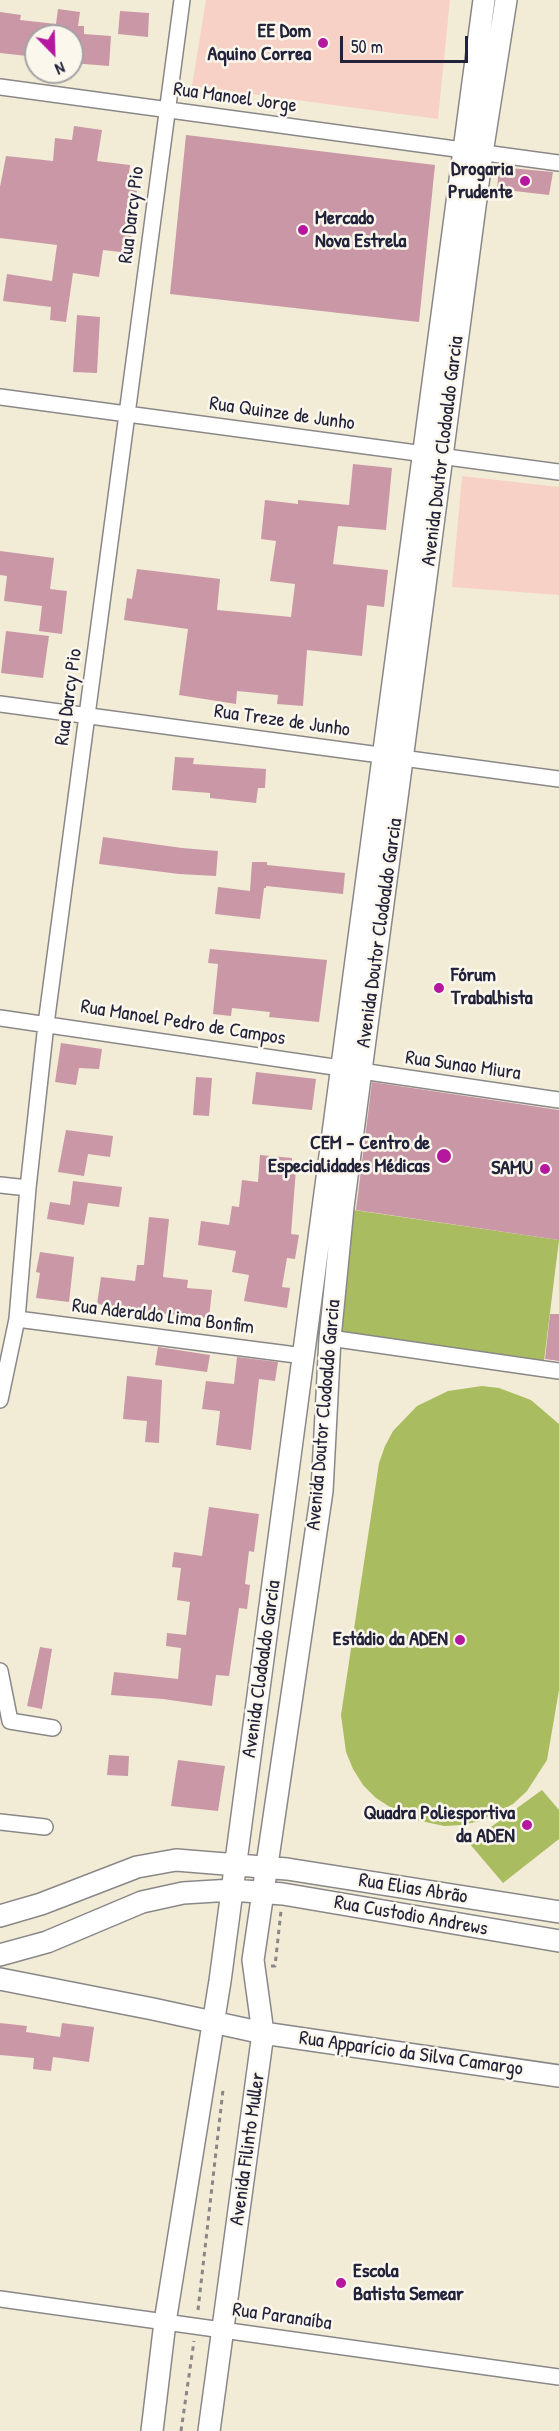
<!DOCTYPE html>
<meta charset="utf-8">
<style>
body{margin:0}
#map{position:relative;width:559px;height:2431px;overflow:hidden;background:#f2ecd6;font-family:"Patrick Hand",sans-serif}
canvas{display:block}
.north{position:absolute;left:24px;top:24px;width:60px;height:60px;box-sizing:border-box;background:#fbf7ec;border:2px solid #a4a2a5;border-radius:50%;rotate:157deg;font-size:16px;font-weight:700;line-height:24px;text-align:center;color:#22223b}
.north::after{content:'';display:block;margin:auto;width:21px;height:27px;background:#b5179e;clip-path:polygon(50% 0,100% 100%,50% 72%,0 100%)}
.scale{position:absolute;left:340px;top:36px;width:128px;height:27px;box-sizing:border-box;border:3px solid #22223b;border-top:0;padding-left:8px;font-size:18px;line-height:21px;white-space:nowrap;color:#22223b;-webkit-text-stroke:4px #fbf7ec;paint-order:stroke}
</style>
<div id="map">
<canvas width="559" height="2431"></canvas>
<div class="north">N</div>
<div class="scale">50 m</div>
</div>
<script>
const c = document.querySelector('canvas').getContext('2d');
c.lineJoin = 'round';
function fillPath(path, color) { c.fillStyle = color; c.fill(path, 'evenodd'); }
const shape = rows => new Path2D(rows.map(r => 'M' + r).join(''));
function trace(path, color, width, dash) { c.strokeStyle = color; c.lineWidth = width; c.lineCap = dash ? 'butt' : 'round'; c.setLineDash(dash || []); c.stroke(path); }
function label(font, color, halo, rows, align = 'center') {
  c.font = font + ' "Patrick Hand",sans-serif'; c.lineWidth = 5; c.setLineDash([]); c.textBaseline = 'middle'; c.strokeStyle = halo; c.fillStyle = color; for (const [text, x, y, turn = 0] of rows) {
    c.save(); c.translate(x, y); c.rotate((+turn || 0) * Math.PI / 180); c.textAlign = isNaN(turn) ? turn : align; if (halo) c.strokeText(text, 0, 0); c.fillText(text, 0, 0); c.restore();
  }
}
fillPath(shape([
 [206,0,450,0,438,119,192,86],
 [462,476,559,487,559,595,452,587]
]), '#f7d1c6');
fillPath(shape([
 [347,1209,559,1240,544,1361,351,1336,336,1332],
 [482,1386,499,1388,531,1400,559,1424,559,1690,547,1760,527,1791,513,1804,480,1821,462,1825,444,1826,407,1818,376,1798,363,1785,353,1769,346,1752,341,1715,379,1463,385,1446,393,1431,417,1406,448,1391],
 [542,1790,559,1810,559,1839,503,1883,469,1843]
]), '#aabc60');
fillPath(shape([
 [58,9,80,12,78,26,84,26,84,34,111,36,109,66,72,63,72,36,36,36,36,57,0,53,0,12,21,15,20,20,56,24],
 [120,11,149,13,148,37,118,34],
 [74,126,102,130,97,161,130,165,127,189,137,191,129,253,103,250,99,277,73,273,66,322,50,320,51,307,3,301,7,274,52,281,57,245,0,238,0,187,6,156,53,161,55,138,72,140],
 [186,135,435,165,419,322,170,294],
 [499,167,553,172,549,195,497,189],
 [77,315,100,317,97,373,73,372],
 [353,464,392,468,386,530,338,526,333,564,388,570,384,607,367,605,362,656,307,650,303,706,277,704,278,695,237,691,236,704,179,695,188,629,124,620,127,598,132,599,137,569,220,579,217,610,291,617,295,584,270,581,276,541,261,539,265,500,298,504,298,500,349,505],
 [0,551,54,558,50,589,67,591,62,634,39,631,42,606,4,601,7,576,0,575],
 [6,631,49,636,43,678,1,673],
 [175,757,194,758,193,764,266,769,265,788,258,788,256,803,210,798,210,793,172,790],
 [103,837,182,848,218,851,216,876,179,874,99,864],
 [252,862,267,862,267,865,345,873,343,894,266,886,266,888,264,888,260,919,215,914,218,887,250,891],
 [210,949,327,960,319,1022,269,1017,270,1012,232,1008,231,1016,213,1014,218,964,208,963],
 [61,1043,102,1049,99,1069,79,1068,76,1085,55,1082],
 [256,1072,316,1079,312,1110,252,1104],
 [196,1077,212,1078,209,1116,193,1115],
 [372,1082,559,1110,559,1240,356,1210],
 [66,1130,113,1136,110,1157,88,1154,84,1176,58,1172],
 [260,1155,292,1158,292,1168,296,1169,291,1234,299,1235,295,1259,287,1258,282,1287,290,1288,287,1308,244,1301,249,1275,232,1272,236,1251,198,1245,201,1221,229,1225,232,1206,239,1207,242,1180,258,1182],
 [73,1181,122,1187,119,1207,88,1203,84,1225,47,1219,50,1202,70,1205],
 [149,1217,169,1219,163,1277,188,1280,187,1288,212,1290,209,1318,158,1313,157,1316,130,1312,131,1309,97,1304,101,1277,135,1281,137,1265,144,1265],
 [40,1252,74,1257,69,1302,36,1298,40,1273,36,1272],
 [550,1314,559,1314,559,1361,545,1359],
 [158,1347,210,1355,207,1372,155,1365],
 [237,1357,278,1362,275,1381,259,1379,251,1450,216,1445,220,1411,202,1409,206,1381,234,1384],
 [127,1376,162,1380,159,1443,145,1442,147,1421,123,1419],
 [209,1507,259,1514,254,1552,249,1551,245,1584,250,1585,247,1609,239,1608,229,1676,216,1675,212,1706,163,1699,111,1695,114,1672,178,1679,181,1648,166,1646,167,1633,186,1635,190,1602,177,1600,181,1568,172,1567,174,1552,202,1556],
 [40,1647,52,1649,42,1709,27,1706],
 [109,1755,129,1756,128,1776,107,1775],
 [178,1760,225,1766,218,1811,171,1806],
 [0,2023,27,2026,26,2032,60,2037,62,2023,94,2027,89,2062,53,2057,51,2071,33,2069,34,2058,0,2055]
]), '#c997a6');
const street = shape([
 [0,87,559,163],
 [0,397,559,472],
 [0,704,559,779],
 [0,1018,559,1100],
 [0,1185,28,1188],
 [17,1319,304,1356],
 [330,1338,559,1371],
 [0,1400,17,1319,28,1188,46,1024,182,0],
 [0,1671,10,1721,53,1728],
 [0,1822,45,1827],
 [0,2299,559,2377]
]);
const secondary = shape([
 [0,1916,41,1904,137,1867,176,1860,287,1869,559,1912],
 [0,1955,47,1942,142,1902,183,1893,232,1890,283,1894,559,1941],
 [0,1979,153,2009,263,2033,559,2076],
 [152,2431,165,2322,220,1981,484,0],
 [209,2431,263,2033,253,1960,322,1491,330,1338,343,1207,482,153,506,0]
]);
trace(street, '#8a8788', 18);
trace(secondary, '#8a8788', 24);
trace(shape([
 [271,1966,275,1966,281,1911],
 [198,2310,223,2090],
 [181,2431,194,2341]
]), '#8a8788', 3, [4.5, 4.5]);
trace(street, '#fff', 15);
trace(secondary, '#fff', 21);
for (const [x, y, r, color] of [
 [323,43,6,"#b5179e"],
 [525,181,6,"#b5179e"],
 [303,230,6,"#b5179e"],
 [439,988,6,"#b5179e"],
 [444,1156,8,"#b5179e"],
 [545,1169,6,"#b5179e"],
 [460,1640,6,"#b5179e"],
 [527,1825,6,"#b5179e"],
 [341,2283,6,"#b5179e"]
]) { const dot = new Path2D(); dot.arc(x, y, r, 0, 2 * Math.PI); c.fillStyle = color; c.fill(dot); trace(dot, '#fbf7ec', 2); }
label('bold 20px', '#22223b', '#fbf7ec', [
 ["EE Dom",311,32],
 ["Aquino Correa",311,55],
 ["Drogaria",513,170],
 ["Prudente",513,193],
 ["Mercado",315,219,"left"],
 ["Nova Estrela",315,242,"left"],
 ["Fórum",451,976,"left"],
 ["Trabalhista",451,999,"left"],
 ["CEM - Centro de",430,1144],
 ["Especialidades Médicas",430,1167],
 ["SAMU",533,1169],
 ["Estádio da ADEN",448,1640],
 ["Quadra Poliesportiva",515,1814],
 ["da ADEN",515,1837],
 ["Escola",353,2272,"left"],
 ["Batista Semear",353,2295,"left"]
], 'right');
label('20px', '#22223b', '#fbf7ec', [
 ["Rua Manoel Jorge",235,98,8],
 ["Rua Darcy Pio",132,215,-83],
 ["Rua Quinze de Junho",282,414,8],
 ["Avenida Doutor Clodoaldo Garcia",443,451,-83],
 ["Rua Darcy Pio",69,697,-82],
 ["Rua Treze de Junho",282,721,8],
 ["Avenida Doutor Clodoaldo Garcia",380,933,-82],
 ["Rua Manoel Pedro de Campos",183,1023,9],
 ["Rua Sunao Miura",463,1066,8],
 ["Rua Aderaldo Lima Bonfim",163,1317,7],
 ["Avenida Doutor Clodoaldo Garcia",324,1415,-85],
 ["Avenida Clodoaldo Garcia",262,1669,-82],
 ["Rua Elias Abrão",413,1889,9],
 ["Rua Custodio Andrews",411,1916,10],
 ["Rua Apparício da Silva Camargo",411,2054,8],
 ["Avenida Filinto Muller",248,2149,-82],
 ["Rua Paranaíba",282,2317,8]
]);
</script>
